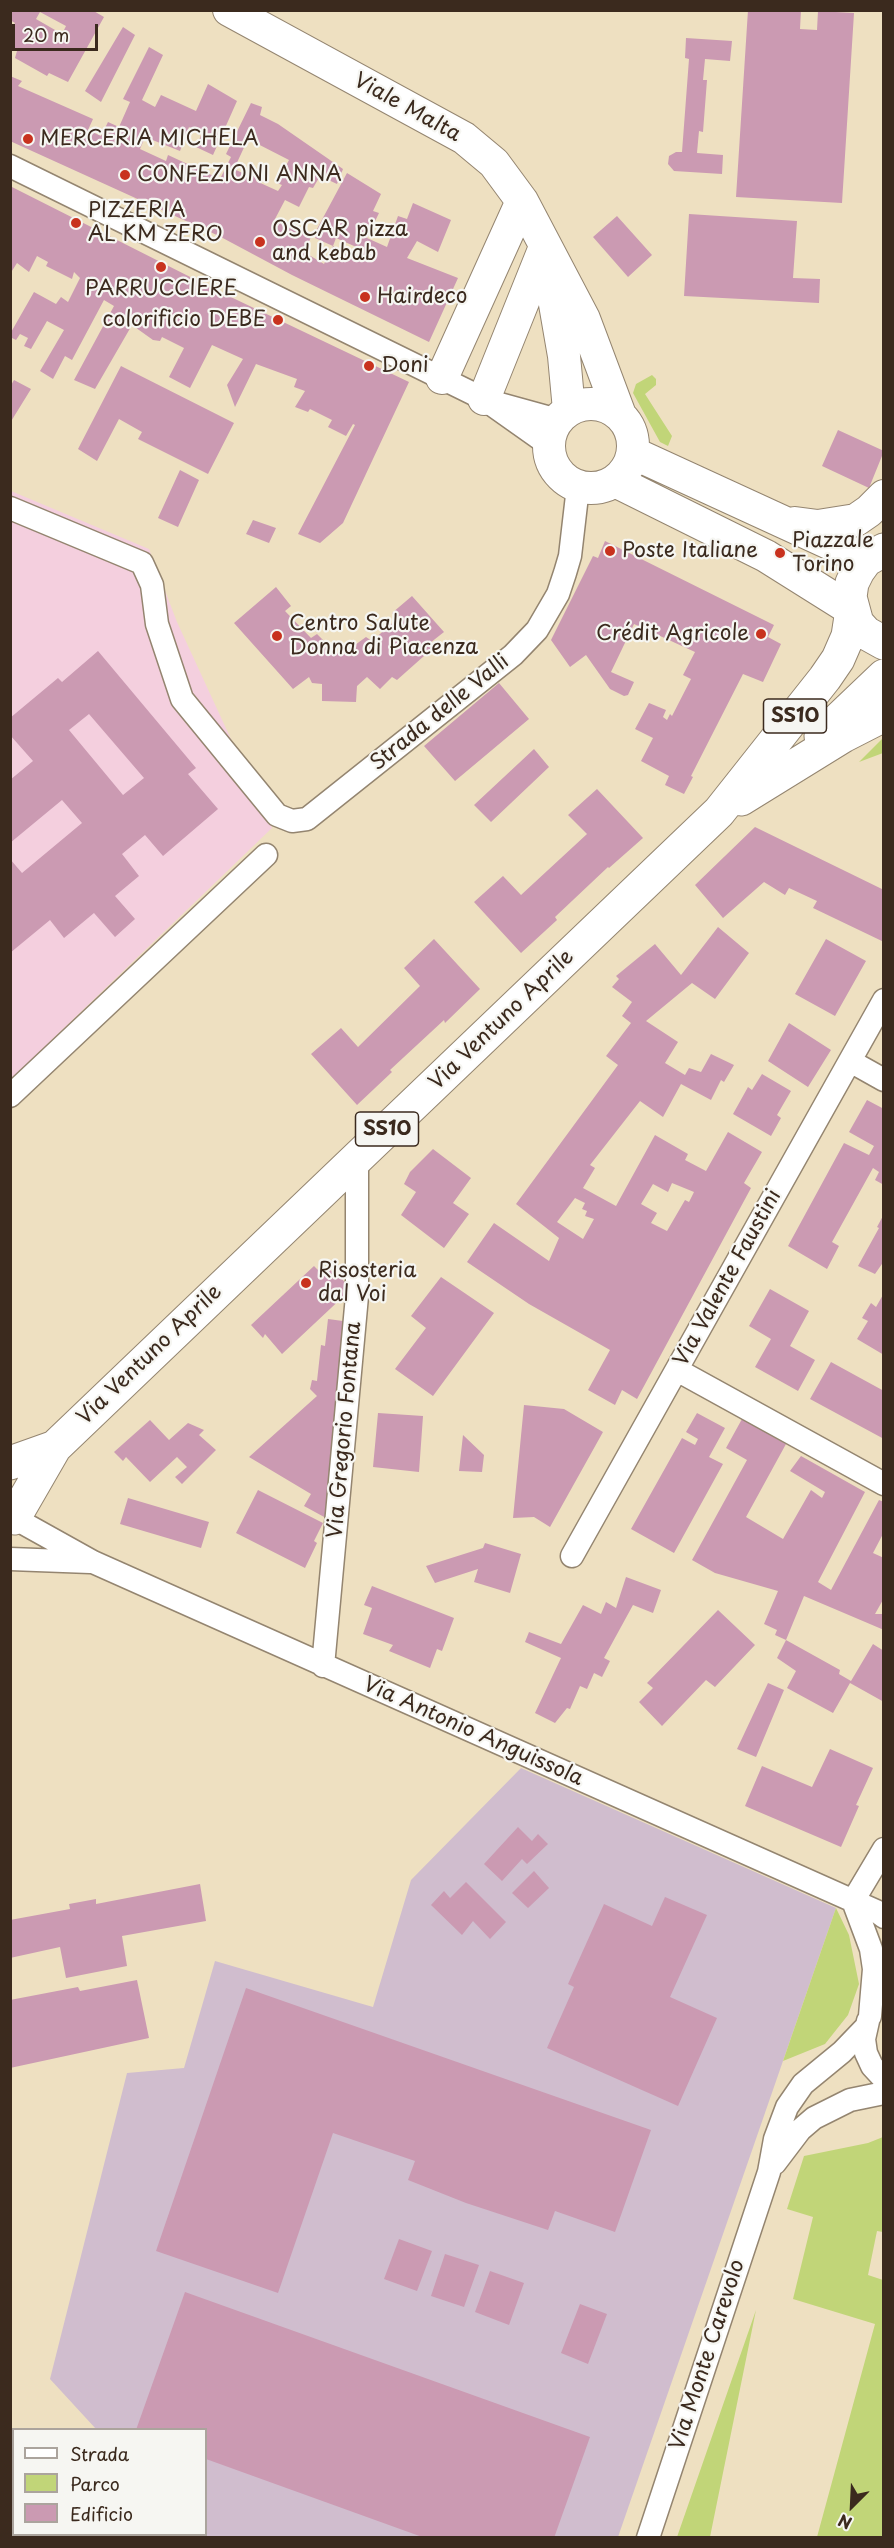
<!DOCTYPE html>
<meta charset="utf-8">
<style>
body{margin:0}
#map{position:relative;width:894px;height:2548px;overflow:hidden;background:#eee0c1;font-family:"Playpen Sans",sans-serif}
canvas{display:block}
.frame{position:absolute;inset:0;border:12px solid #3b2a1e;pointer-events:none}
.legend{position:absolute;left:12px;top:2428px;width:195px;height:108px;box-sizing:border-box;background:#f6f6f2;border:2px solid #aba49d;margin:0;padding:8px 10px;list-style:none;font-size:18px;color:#3b2a1e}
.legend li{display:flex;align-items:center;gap:12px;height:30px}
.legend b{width:30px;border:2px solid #aba49d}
.north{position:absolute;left:822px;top:2476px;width:60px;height:60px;-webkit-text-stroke:4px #f6f6f2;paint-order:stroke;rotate:204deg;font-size:16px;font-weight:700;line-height:24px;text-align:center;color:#3b2a1e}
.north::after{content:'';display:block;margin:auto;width:21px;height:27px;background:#3b2a1e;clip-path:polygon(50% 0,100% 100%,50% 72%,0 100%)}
.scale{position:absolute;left:12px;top:24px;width:86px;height:27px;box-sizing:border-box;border:3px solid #3b2a1e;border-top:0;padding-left:8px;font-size:18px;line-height:21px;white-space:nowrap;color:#3b2a1e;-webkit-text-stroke:4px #f6f6f2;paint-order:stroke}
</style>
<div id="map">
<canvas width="894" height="2548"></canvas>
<div class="frame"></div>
<ul class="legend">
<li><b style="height:8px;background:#fff"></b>Strada</li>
<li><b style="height:16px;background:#c1d578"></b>Parco</li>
<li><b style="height:16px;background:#cb9ab2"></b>Edificio</li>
</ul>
<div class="north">N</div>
<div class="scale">20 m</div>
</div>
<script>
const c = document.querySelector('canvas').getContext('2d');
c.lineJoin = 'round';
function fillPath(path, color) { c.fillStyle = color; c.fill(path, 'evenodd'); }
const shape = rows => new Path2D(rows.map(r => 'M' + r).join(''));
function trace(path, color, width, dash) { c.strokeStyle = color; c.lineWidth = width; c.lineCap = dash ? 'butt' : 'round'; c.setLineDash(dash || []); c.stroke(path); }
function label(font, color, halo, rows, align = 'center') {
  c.font = font + ' "Playpen Sans",sans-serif'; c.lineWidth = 4.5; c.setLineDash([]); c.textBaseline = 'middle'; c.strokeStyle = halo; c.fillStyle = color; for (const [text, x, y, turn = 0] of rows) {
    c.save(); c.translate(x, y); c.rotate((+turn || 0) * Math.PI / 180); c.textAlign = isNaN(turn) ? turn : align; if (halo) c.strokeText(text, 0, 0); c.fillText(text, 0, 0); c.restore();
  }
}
fillPath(shape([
 [11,491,149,549,177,622,272,828,11,1079]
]), '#f4cfde');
fillPath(shape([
 [521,1768,836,1908,618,2537,79,2537,82,2534,206,2534,206,2430,96,2429,50,2379,127,2073,184,2068,215,1961,373,2007,411,1880]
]), '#d0bdce');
fillPath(shape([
 [652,375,656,379,656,385,645,394,672,436,668,446,660,442,633,393,636,384],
 [883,738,883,753,859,762],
 [836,1908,849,1935,859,1984,848,2015,825,2044,783,2061],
 [883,2137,883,2232,877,2231,868,2275,883,2280,883,2537,817,2537,875,2324,793,2299,813,2217,787,2209,804,2156,868,2143],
 [756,2310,710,2537,677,2537]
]), '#c1d578');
fillPath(shape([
 [10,10,92,10,104,17,68,82,49,73,47,76,15,58,17,51,10,47,10,31,15,23,10,20],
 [40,12,66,26,62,34,36,19],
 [748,10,801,10,800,29,817,30,818,11,854,13,842,203,736,197],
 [123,27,135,35,101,102,85,91],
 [686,38,732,41,730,61,705,59,703,80,707,80,703,132,699,131,697,153,723,155,722,174,674,171,668,164,669,156,676,152,682,152,689,59,685,58],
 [149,47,163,55,142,100,155,107,161,95,196,111,208,84,237,101,213,155,196,147,202,133,189,127,180,151,145,137,140,149,166,161,168,155,220,179,231,157,226,154,251,103,262,107,260,115,278,124,343,169,337,184,320,176,313,188,309,187,299,207,285,200,275,219,312,235,304,252,324,264,333,246,358,262,363,250,336,238,333,246,315,238,319,230,317,229,347,173,381,194,373,211,379,213,367,238,387,247,398,216,407,219,413,203,451,220,438,252,417,241,407,258,458,278,429,342,292,275,219,236,10,141,10,76,22,81,18,86,93,119,88,130,101,136,108,122,119,127,130,102,123,99],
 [248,139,289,160,277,183,282,185,278,191,256,181,259,174,253,170,249,176,234,169],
 [10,186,214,289,409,382,343,523,320,543,298,534,355,425,353,424,346,436,328,427,332,420,310,409,308,412,295,407,305,391,294,387,297,379,256,364,235,407,227,385,243,359,212,345,190,388,169,377,184,348,162,337,160,341,153,340,132,325,95,389,74,380,114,306,104,300,72,360,65,356,53,379,40,371,64,330,47,321,31,349,24,346,28,338,20,334,16,340,10,337,10,334,34,292,56,304,61,297,68,302,80,278,74,272,72,279,46,266,48,262,37,256,29,272,17,263,10,274],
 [689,214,797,221,793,278,820,279,819,303,684,296],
 [617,216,652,255,628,277,593,237],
 [121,366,234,423,208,474,138,439,142,432,119,419,97,461,78,449],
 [14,380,31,389,10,423,10,387],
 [838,430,884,451,869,488,822,466],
 [180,470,199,480,178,527,158,518],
 [253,520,276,528,269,543,246,534],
 [605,541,774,625,768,637,781,644,763,682,743,674,691,776,693,777,684,794,665,785,669,776,641,761,653,738,635,729,649,703,666,710,663,717,667,720,670,714,672,716,691,679,683,675,695,652,634,624,611,672,634,682,628,695,624,696,610,689,586,655,570,667,551,640,593,556,598,558],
 [276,587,291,606,285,611,311,638,317,634,335,652,341,655,366,637,372,641,397,619,392,613,412,596,444,632,430,643,433,648,397,680,392,677,380,689,367,677,357,686,356,702,322,701,322,684,312,683,309,677,293,689,234,623],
 [98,651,196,768,188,774,218,809,163,856,145,835,122,854,139,876,115,896,135,919,115,937,94,913,64,938,50,920,10,953,10,859,22,873,82,823,62,800,10,843,10,780,33,761,10,735,10,718,58,678,62,682],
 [89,714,144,778,123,795,69,730],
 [499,683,529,719,455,781,424,746],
 [534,749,549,767,491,822,474,805],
 [597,789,643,838,609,868,608,867,555,917,557,920,521,953,474,902,503,876,521,895,587,834,568,815],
 [755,827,884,890,884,942,813,908,817,901,789,888,785,895,764,882,723,918,695,885],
 [718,927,749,953,715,999,692,983,646,1021,678,1042,665,1063,685,1075,689,1068,701,1072,711,1054,734,1065,724,1082,721,1080,711,1100,681,1084,663,1117,640,1101,590,1165,595,1168,583,1188,616,1206,655,1135,688,1154,685,1160,706,1171,728,1132,762,1152,744,1183,751,1188,637,1399,622,1390,615,1405,588,1390,610,1350,529,1304,467,1262,494,1223,549,1261,559,1238,516,1204,618,1065,606,1056,631,1023,622,1016,632,1002,612,987,619,979,616,976,655,944,681,975],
 [672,1183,694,1192,689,1202,685,1200,667,1231,651,1223,657,1213,641,1204,653,1184,668,1192],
 [575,1198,585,1203,582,1209,587,1211,585,1216,594,1219,583,1239,557,1222],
 [434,939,480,989,445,1023,444,1020,390,1070,392,1072,357,1105,311,1054,341,1028,358,1047,420,986,404,968],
 [826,939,866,961,835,1016,795,994],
 [789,1023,831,1050,808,1087,768,1061],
 [762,1074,791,1091,777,1115,781,1118,771,1136,733,1114,748,1087,752,1090],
 [867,1100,884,1109,884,1185,875,1180,879,1172,873,1168,832,1242,839,1246,827,1269,788,1246,844,1143,869,1155,874,1146,849,1132],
 [433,1149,471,1178,453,1203,469,1214,444,1248,401,1215,416,1192,404,1184,410,1172],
 [884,1214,884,1261,875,1274,858,1266,879,1228,877,1227],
 [314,1266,321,1273,327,1266,336,1276,337,1273,347,1285,347,1293,282,1354,265,1334,263,1338,251,1325],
 [441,1277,494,1313,433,1396,395,1369,426,1328,411,1316],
 [770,1289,809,1311,790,1346,815,1360,798,1391,755,1367,771,1339,749,1326],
 [884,1293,884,1355,857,1339,868,1321,862,1318,871,1303,876,1307],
 [328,1319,343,1321,326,1518,304,1506,311,1494,249,1457,317,1396,310,1389,312,1380,317,1381,321,1345,325,1346],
 [831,1362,884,1391,884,1439,810,1399],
 [524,1405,564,1409,603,1432,550,1527,534,1517,513,1518],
 [378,1413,423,1416,419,1472,373,1467],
 [697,1413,725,1428,709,1457,723,1464,674,1553,631,1529,682,1438,695,1445,698,1439,686,1432],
 [742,1419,786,1444,746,1517,783,1539,811,1490,822,1498,825,1492,790,1471,801,1456,865,1492,818,1582,831,1590,879,1500,884,1502,884,1532,873,1553,884,1558,884,1598,875,1614,884,1614,884,1630,804,1596,786,1640,840,1670,839,1674,851,1681,873,1644,884,1651,884,1702,850,1683,833,1713,787,1688,796,1671,777,1658,786,1640,775,1635,777,1630,764,1624,778,1591,715,1573,692,1560,747,1460,726,1448],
 [150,1420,169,1440,188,1423,204,1430,199,1435,216,1450,182,1484,175,1477,187,1467,177,1457,150,1482,126,1457,123,1461,114,1452],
 [463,1435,484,1455,482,1472,459,1471],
 [258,1490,323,1523,314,1541,317,1543,305,1568,236,1533],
 [128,1498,209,1522,201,1548,120,1524],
 [485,1543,521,1554,510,1593,474,1582,478,1569,435,1583,426,1566,483,1548],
 [626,1577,661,1590,653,1613,633,1605,604,1658,610,1661,602,1677,594,1673,587,1689,580,1686,570,1709,567,1708,555,1723,535,1713,561,1658,525,1642,529,1632,561,1644,583,1605,601,1614,606,1602,616,1608],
 [372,1586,454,1618,442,1651,437,1649,430,1668,389,1651,393,1645,363,1634,372,1608,364,1605],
 [718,1610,755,1645,715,1687,706,1680,662,1726,639,1702,653,1688,647,1683],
 [768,1683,784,1690,756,1757,737,1749],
 [830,1749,873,1768,856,1805,859,1806,841,1847,745,1806,762,1766,812,1787],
 [518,1827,532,1841,538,1834,548,1844,527,1864,522,1859,502,1881,484,1864],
 [534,1871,549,1888,528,1908,512,1893],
 [466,1882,506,1922,490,1939,473,1921,462,1935,431,1905,444,1891,450,1898],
 [200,1884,206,1921,122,1936,127,1966,66,1978,60,1947,10,1958,10,1920,70,1909,69,1904,96,1899,96,1904],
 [665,1897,707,1915,670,1997,717,2018,678,2106,547,2048,574,1987,568,1984,604,1904,652,1926],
 [137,1980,149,2038,10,2068,10,2000,78,1987,80,1991],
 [246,1988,651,2130,615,2232,555,2211,548,2230,466,2203,408,2180,415,2161,333,2133,278,2293,156,2251],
 [399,2239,432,2251,417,2291,384,2279],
 [445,2254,479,2265,464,2307,431,2296],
 [490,2271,524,2283,509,2325,475,2312],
 [185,2292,590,2437,554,2538,425,2538,206,2459,206,2430,136,2430],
 [580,2304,607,2314,588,2364,561,2353]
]), '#cb9ab2');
const street = shape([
 [10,166,484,399,549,445],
 [500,404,558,420],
 [10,508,142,563,152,585,157,624,182,699,277,815,292,821,307,819,513,655,537,630,558,594,565,573,570,556,578,487],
 [850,1061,884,1080],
 [10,1096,266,855],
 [677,1370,884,1484],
 [14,1518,93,1562,876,1911,884,1917],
 [572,1556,884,1000],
 [10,1559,90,1562],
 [323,1666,357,1296,357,1158],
 [853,1901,871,1949,874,1969,870,2016],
 [853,1901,884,1849],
 [868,2021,864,2039,866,2053,872,2066,884,2079],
 [775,2163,800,2130,814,2118,850,2100,884,2093],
 [648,2538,769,2172,775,2139,787,2107,803,2084,842,2052,866,2027]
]);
const secondary = shape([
 [229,10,464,138,494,163,522,201,584,319,620,415],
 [550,275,564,356,569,410],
 [442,378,522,201],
 [484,399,545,247],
 '549 446a42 42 0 1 1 84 0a42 42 0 1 1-84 0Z',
 [633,453,866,560],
 [615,481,766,556,852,610],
 [795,523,818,526,856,520,869,511,884,496]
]);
const primary = shape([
 [884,550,866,560,858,571,852,583,850,597,857,623,866,633,884,643],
 [821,736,884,676],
 [741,799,843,736,884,715],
 [10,1463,55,1447],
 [14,1518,55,1447,719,812,825,678,838,659,848,636,852,610]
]);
trace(street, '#948570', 25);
trace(secondary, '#948570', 34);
trace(primary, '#948570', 35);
trace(street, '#fff', 22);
trace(secondary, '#fff', 32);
trace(primary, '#fff', 33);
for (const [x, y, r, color] of [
 [28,139,6,"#c8321e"],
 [125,175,6,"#c8321e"],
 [76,223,6,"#c8321e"],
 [260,242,6,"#c8321e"],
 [161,267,6,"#c8321e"],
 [365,297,6,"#c8321e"],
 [278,320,6,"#c8321e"],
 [369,366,6,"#c8321e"],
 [610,551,6,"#c8321e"],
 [780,553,6,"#c8321e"],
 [761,634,6,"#c8321e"],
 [277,636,6,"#c8321e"],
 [306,1283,6,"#c8321e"]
]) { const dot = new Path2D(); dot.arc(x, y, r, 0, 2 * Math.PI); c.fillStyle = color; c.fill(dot); trace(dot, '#f6f6f2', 2); }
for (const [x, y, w] of [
 [795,716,63],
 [387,1129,63]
]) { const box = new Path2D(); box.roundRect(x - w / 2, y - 17, w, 34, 4.5); c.fillStyle = '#f6f6f2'; c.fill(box); trace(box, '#3b2a1e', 1.5); }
label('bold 20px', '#3b2a1e', null, [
 ["SS10",795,716],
 ["SS10",387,1129]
]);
label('21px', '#3b2a1e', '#f6f6f2', [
 ["Viale Malta",407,108,29],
 ["Strada delle Valli",440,713,-39],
 ["Via Ventuno Aprile",502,1020,-44],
 ["Via Valente Faustini",728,1278,-61],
 ["Via Ventuno Aprile",150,1355,-44],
 ["Via Gregorio Fontana",345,1430,-85],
 ["Via Antonio Anguissola",473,1732,24],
 ["Via Monte Carevolo",708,2355,-72]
]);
label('21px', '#3b2a1e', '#f6f6f2', [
 ["MERCERIA MICHELA",40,139],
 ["CONFEZIONI ANNA",137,175],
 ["PIZZERIA",88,211],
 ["AL KM ZERO",88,235],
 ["OSCAR pizza",272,230],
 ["and kebab",272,254],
 ["PARRUCCIERE",161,289,"center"],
 ["Hairdeco",377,297],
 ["colorificio DEBE",266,320,"right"],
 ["Doni",381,366],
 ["Piazzale",792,541],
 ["Torino",792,565],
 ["Poste Italiane",622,551],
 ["Centro Salute",289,624],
 ["Donna di Piacenza",289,648],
 ["Crédit Agricole",749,634,"right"],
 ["Risosteria",318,1271],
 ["dal Voi",318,1295]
], 'left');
</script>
